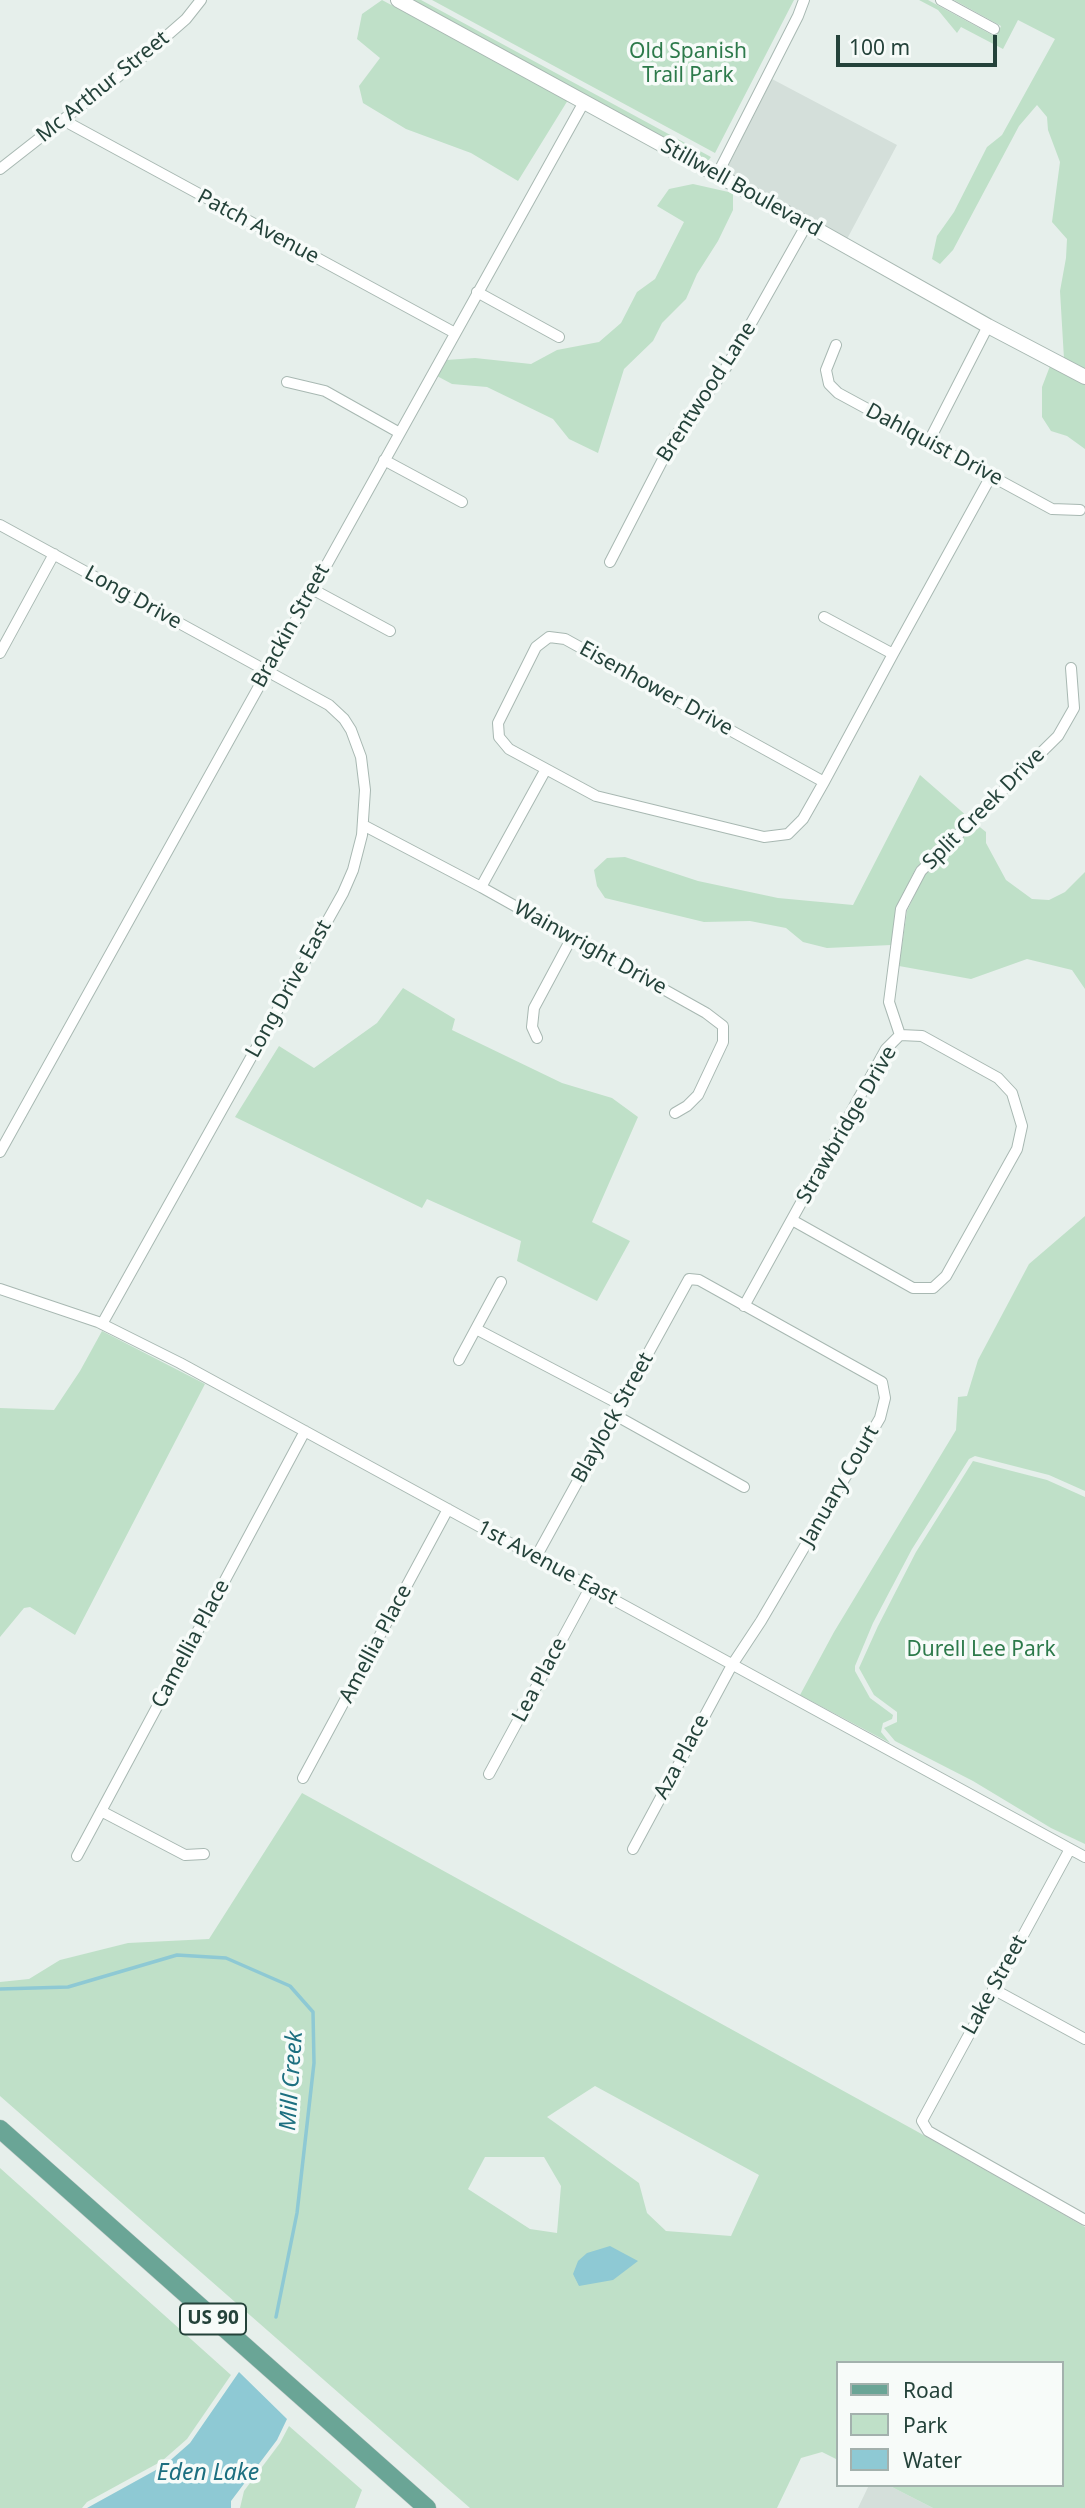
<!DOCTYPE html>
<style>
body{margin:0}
#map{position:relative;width:1085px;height:2508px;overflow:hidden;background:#e6efeb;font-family:"Noto Sans",sans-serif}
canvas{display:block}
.legend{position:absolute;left:836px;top:2361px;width:228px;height:126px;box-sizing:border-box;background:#f7fbf9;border:2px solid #a3b1ad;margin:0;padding:9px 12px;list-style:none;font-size:21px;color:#24423a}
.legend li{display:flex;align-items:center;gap:14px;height:35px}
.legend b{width:35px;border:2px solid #a3b1ad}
.scale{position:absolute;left:836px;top:35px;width:161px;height:32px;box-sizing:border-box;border:4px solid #24423a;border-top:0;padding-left:9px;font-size:21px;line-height:24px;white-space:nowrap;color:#24423a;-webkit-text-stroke:5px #f7fbf9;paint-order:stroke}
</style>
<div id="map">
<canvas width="1085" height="2508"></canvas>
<ul class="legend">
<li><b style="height:9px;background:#6aa596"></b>Road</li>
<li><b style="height:19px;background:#bfe0c8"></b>Park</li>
<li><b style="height:19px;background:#8ec9d4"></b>Water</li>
</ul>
<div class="scale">100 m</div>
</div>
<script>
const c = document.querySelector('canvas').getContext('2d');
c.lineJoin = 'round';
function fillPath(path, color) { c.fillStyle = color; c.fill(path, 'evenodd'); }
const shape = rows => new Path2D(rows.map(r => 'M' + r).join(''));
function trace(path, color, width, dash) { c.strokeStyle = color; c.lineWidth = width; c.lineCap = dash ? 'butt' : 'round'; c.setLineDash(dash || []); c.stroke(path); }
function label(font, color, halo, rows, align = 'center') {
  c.font = font + ' "Noto Sans",sans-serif'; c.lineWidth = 7; c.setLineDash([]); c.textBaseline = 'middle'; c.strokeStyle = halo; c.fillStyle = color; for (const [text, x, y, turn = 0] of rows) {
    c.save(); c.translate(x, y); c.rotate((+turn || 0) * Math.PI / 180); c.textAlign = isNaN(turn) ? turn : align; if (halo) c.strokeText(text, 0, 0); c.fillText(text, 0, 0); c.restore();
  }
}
fillPath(shape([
 [772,79,897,145,847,239,725,172],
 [869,2485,888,2485,933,2508,858,2508]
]), '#d4dfda');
fillPath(shape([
 [382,0,568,100,518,181,471,153,406,129,363,103,359,86,380,58,357,39,362,14],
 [410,0,421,0,711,157,708,161],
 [432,0,794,0,715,153],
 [919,0,928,0,996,37,1001,26,954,0,1085,0,1085,370,1064,359,1060,291,1066,258,1067,239,1052,222,1060,162,1048,130,1047,117,1037,105,1019,126,953,250,940,264,932,259,937,236,954,212,987,147,1002,135,1055,39,1018,20,1003,49,961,27,957,33,938,10],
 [693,184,733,193,733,210,718,241,697,274,686,299,662,323,653,341,624,369,598,453,569,439,553,419,487,387,452,384,437,376,446,360,475,358,531,364,557,350,599,342,621,323,637,292,655,279,684,222,657,206,669,189],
 [1050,366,1085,384,1085,449,1067,436,1051,431,1042,417,1042,387],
 [920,775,968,817,916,868,897,907,891,945,827,948,803,942,786,928,750,921,704,922,605,898,597,886,594,870,607,858,625,857,698,881,778,898,853,905],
 [976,824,986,832,986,843,1006,880,1032,899,1049,900,1065,892,1085,872,1085,989,1072,970,1027,959,971,979,899,966,907,911,925,874],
 [403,988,455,1019,452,1030,562,1083,612,1098,638,1117,592,1222,630,1241,597,1301,517,1261,521,1241,427,1199,422,1208,235,1117,279,1046,314,1068,377,1023],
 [1085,1216,1085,1491,1049,1475,975,1456,969,1459,912,1549,873,1623,855,1666,855,1671,870,1698,893,1715,892,1719,883,1723,881,1732,890,1743,800,1695,834,1632,956,1430,958,1397,967,1396,978,1360,1029,1264],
 [102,1331,205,1384,75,1635,30,1607,24,1608,0,1637,0,1408,54,1410,80,1371],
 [973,1461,1047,1480,1085,1497,1085,1844,1051,1828,973,1781,895,1741,884,1728,897,1722,897,1712,874,1695,859,1668,878,1626,916,1552],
 [302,1793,918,2132,1085,2227,1085,2508,933,2508,888,2485,1062,2485,1062,2363,838,2363,838,2460,822,2452,801,2458,777,2508,470,2508,0,2096,0,1982,29,1979,60,1960,128,1943,209,1939],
 [595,2086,759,2175,731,2236,666,2231,647,2213,639,2183,547,2117],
 [485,2157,544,2157,561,2186,557,2233,530,2229,468,2189],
 [0,2168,231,2375,187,2439,162,2461,87,2502,82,2508,0,2508],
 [289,2426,362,2490,355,2508,240,2508,244,2491,280,2443]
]), '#bfe0c8');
fillPath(shape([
 [610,2246,638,2261,613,2280,579,2286,573,2274,578,2261,587,2253],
 [239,2372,287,2419,277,2440,231,2501,231,2508,87,2508,165,2465,190,2443]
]), '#8ec9d4');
trace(shape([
 [0,1989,68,1987,177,1955,226,1958,290,1986,313,2012,314,2063,297,2213,276,2317]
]), '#8ec9d4', 3.5);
const minor = shape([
 [941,0,994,29],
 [63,120,455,333],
 [0,169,138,61,186,19,201,0],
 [717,175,798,16,804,0],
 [477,292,559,337],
 [836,345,826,370,829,384,838,393,1052,509,1080,510],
 [287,382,325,391,398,432],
 [928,443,988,326],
 [384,460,462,502],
 [0,525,329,705,344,719,351,730,361,757,365,790,362,835,353,870,343,893,102,1324],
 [610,562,675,436,690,419,727,366,807,224],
 [312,589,390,631],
 [824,617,893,654],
 [0,653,54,554],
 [824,782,565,639,549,637,536,647,498,723,499,737,509,749,596,796,764,837,788,834,803,819,824,782,893,654,991,476],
 [363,825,481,887,706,1013,723,1026,723,1042,698,1095,687,1106,675,1113],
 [481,887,546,769],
 [900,1035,889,1002,901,909,921,871,1058,736,1074,708,1071,668],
 [537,1038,532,1027,534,1008,571,939],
 [0,1152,584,102],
 [0,1289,98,1322,180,1363,1085,1857],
 [744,1306,886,1049,900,1035,922,1036,998,1078,1012,1093,1022,1126,1017,1149,946,1276,933,1288,913,1288,792,1220],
 [476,1329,621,1405],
 [459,1360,501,1282],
 [615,1415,744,1487],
 [536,1557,689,1279,699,1280,882,1382,885,1398,880,1418,761,1621,732,1665,633,1849],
 [489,1774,591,1586],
 [303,1778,448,1509],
 [101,1811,185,1855,204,1854],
 [1070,1849,922,2121,928,2131,1085,2220],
 [77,1856,305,1431],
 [993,1989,1085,2039]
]);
const tertiary = shape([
 [398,0,807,224,988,326,1085,377]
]);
const primary = shape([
 [0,2129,427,2508]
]);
trace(minor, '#a8b8b2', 12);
trace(tertiary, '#a8b8b2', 16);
trace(primary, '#c2cac8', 19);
trace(minor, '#fff', 10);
trace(tertiary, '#fff', 14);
trace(primary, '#6aa596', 18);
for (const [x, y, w] of [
 [213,2319,66]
]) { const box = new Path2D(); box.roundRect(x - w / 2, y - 15.5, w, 31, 5); c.fillStyle = '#f7fbf9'; c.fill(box); trace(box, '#24423a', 2); }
label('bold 19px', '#24423a', null, [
 ["US 90",213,2319]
]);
label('21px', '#2d7a4b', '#f7fbf9', [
 ["Old Spanish",688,52],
 ["Trail Park",688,76],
 ["Durell Lee Park",981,1650]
]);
label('21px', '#24423a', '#f7fbf9', [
 ["Mc Arthur Street",103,87,-39],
 ["Stillwell Boulevard",741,188,29],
 ["Patch Avenue",258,227,28],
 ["Brentwood Lane",707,392,-57],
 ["Dahlquist Drive",934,445,28],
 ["Long Drive",133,598,29],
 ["Brackin Street",291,626,-61],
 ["Eisenhower Drive",656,689,29],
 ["Split Creek Drive",984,809,-45],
 ["Wainwright Drive",590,948,29],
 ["Long Drive East",289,989,-61],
 ["Strawbridge Drive",847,1125,-60],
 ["Blaylock Street",613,1418,-61],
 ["January Court",840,1486,-60],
 ["1st Avenue East",547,1563,28],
 ["Camellia Place",191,1644,-62],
 ["Amellia Place",376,1644,-62],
 ["Lea Place",540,1680,-62],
 ["Aza Place",682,1757,-62],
 ["Lake Street",995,1985,-61]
]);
label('italic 23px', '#1c6f80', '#f7fbf9', [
 ["Mill Creek",292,2081,-86],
 ["Eden Lake",208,2473]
]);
</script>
